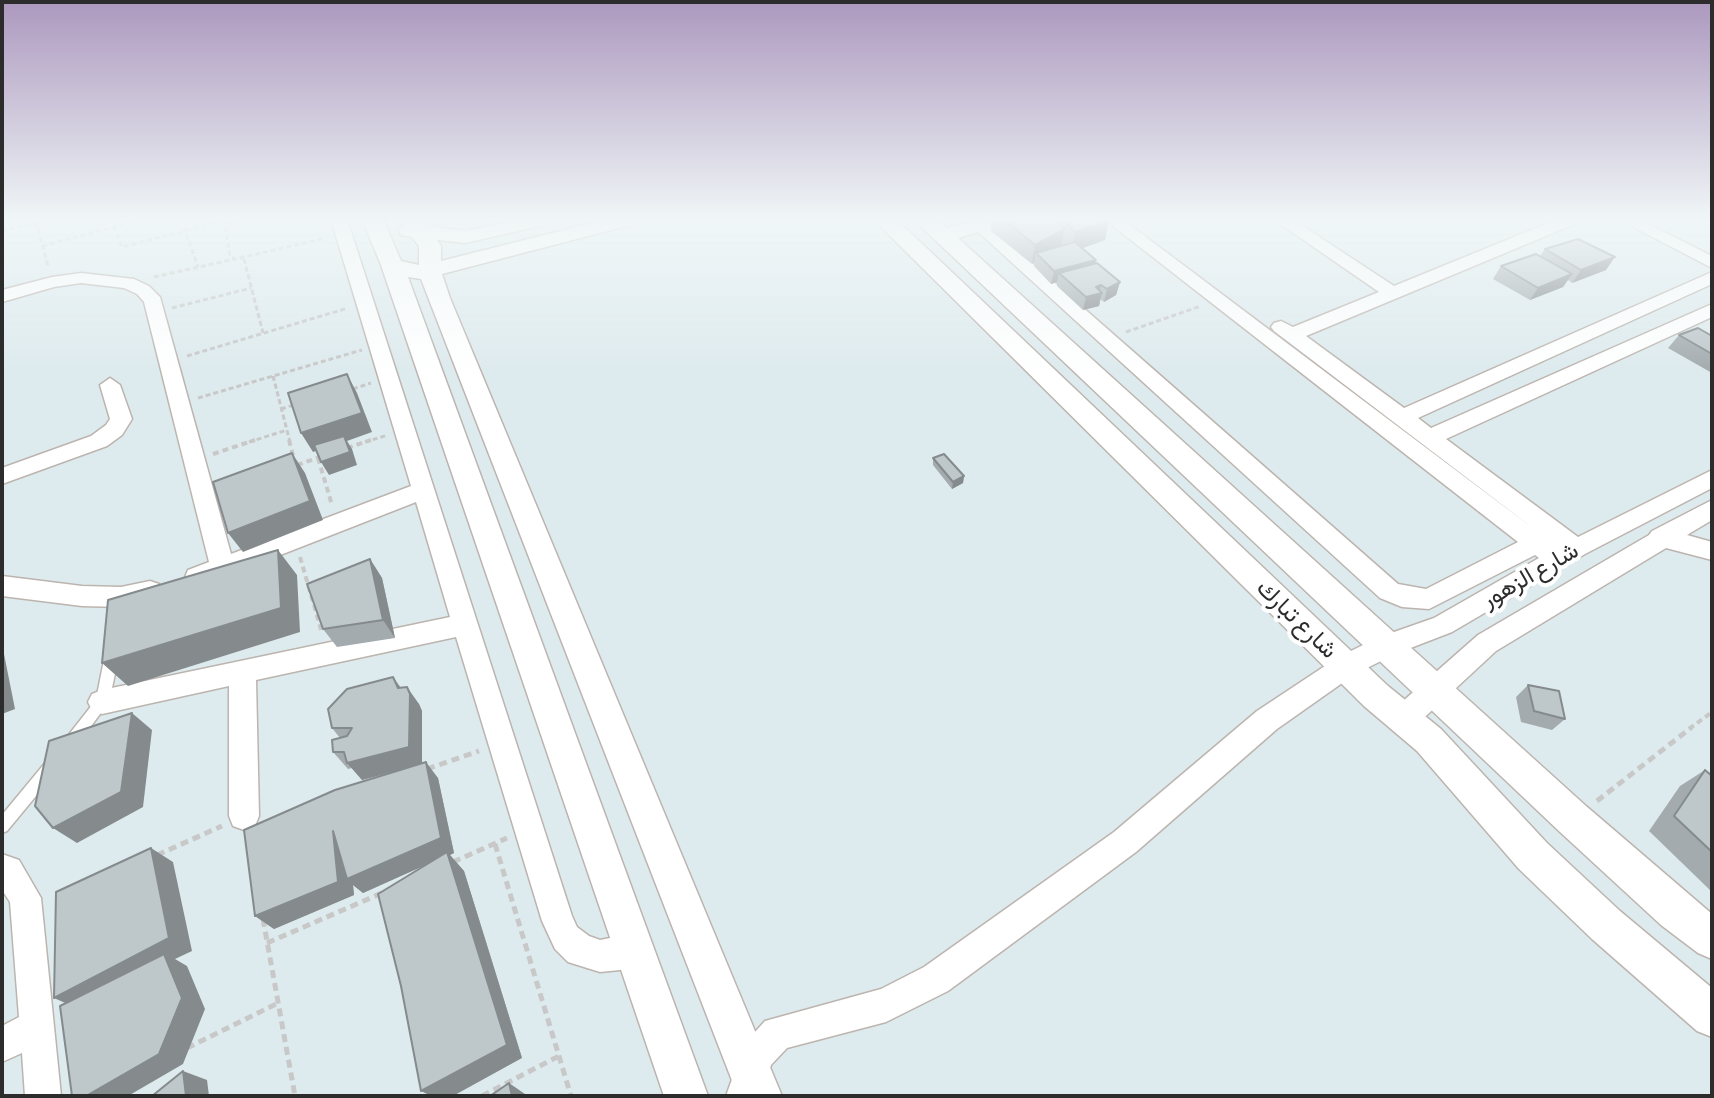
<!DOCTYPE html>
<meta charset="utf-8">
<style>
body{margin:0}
#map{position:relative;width:1714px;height:1098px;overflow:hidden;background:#deebee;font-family:"Asap Condensed",sans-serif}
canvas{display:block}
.frame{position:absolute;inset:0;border:4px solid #2c2c2c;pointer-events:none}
</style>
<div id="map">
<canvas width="1714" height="1098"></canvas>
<div class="frame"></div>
</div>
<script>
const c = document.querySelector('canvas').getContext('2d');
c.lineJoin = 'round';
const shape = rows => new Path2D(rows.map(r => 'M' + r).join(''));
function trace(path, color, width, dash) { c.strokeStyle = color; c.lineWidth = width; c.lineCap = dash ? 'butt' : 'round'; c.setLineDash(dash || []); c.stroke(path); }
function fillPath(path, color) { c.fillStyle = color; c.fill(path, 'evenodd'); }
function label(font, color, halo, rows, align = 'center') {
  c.font = font + ' "Asap Condensed",Vazirmatn,sans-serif'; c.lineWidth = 8; c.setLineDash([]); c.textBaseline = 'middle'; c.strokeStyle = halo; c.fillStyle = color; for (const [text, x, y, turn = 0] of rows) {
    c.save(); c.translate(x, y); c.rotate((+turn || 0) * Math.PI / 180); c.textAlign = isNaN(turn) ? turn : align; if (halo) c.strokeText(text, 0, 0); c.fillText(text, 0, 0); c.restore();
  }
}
const service = shape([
 [112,649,117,651,119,655,109,702,77,745,72,747,67,745,65,741,67,737,96,700,105,655,107,651,112,649],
 [50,761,55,763,57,768,55,773,7,831,2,833,2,815,45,763,50,761]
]);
const minor = shape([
 [331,219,347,219,572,916,577,927,589,936,600,940,634,933,646,937,650,949,646,961,620,970,600,972,568,962,555,949,542,921,456,637,256,680,259,816,255,826,244,830,233,826,229,816,229,686,102,714,92,710,88,702,92,694,102,690,450,617,416,502,206,584,197,587,188,584,185,577,188,570,209,562,144,302,137,294,124,288,81,283,54,287,2,302,2,290,52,277,81,273,134,279,149,286,160,297,231,554,411,486,331,219],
 [964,219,982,219,1398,584,1426,589,1518,542,1104,219,1122,219,1538,532,1274,331,1271,327,1274,323,1281,321,1293,327,1379,292,1273,219,1292,219,1394,286,1558,219,1579,219,1577,223,1306,336,1404,408,1712,272,1712,284,1418,418,1431,428,1712,304,1712,317,1446,439,1578,537,1712,470,1712,488,1585,554,1452,632,1395,654,1355,674,1277,729,1136,852,948,991,886,1022,787,1048,771,1065,762,1096,726,1096,745,1043,765,1021,881,989,924,967,1114,832,1257,711,1337,658,1377,638,1434,618,1539,558,1535,555,1429,609,1402,607,1380,598,964,219],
 [1618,219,1638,219,1712,256,1712,268,1618,219],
 [110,378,120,385,132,419,122,435,107,446,2,484,2,468,91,436,106,425,110,419,100,385,110,378],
 [1712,500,1712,520,1687,535,1712,542,1712,560,1666,548,1496,651,1414,727,1404,730,1394,727,1390,718,1394,709,1478,635,1649,535,1652,531,1712,500],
 [2,576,82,586,121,587,150,581,159,584,162,591,159,598,121,607,82,606,2,596,2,576],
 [2,854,19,860,41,898,61,1096,25,1096,22,1053,2,1062,2,1026,19,1017,10,902,2,890,2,854]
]);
const tertiary = shape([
 [362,219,383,219,401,261,419,265,419,246,412,237,401,235,398,230,404,225,400,219,420,219,426,226,465,231,520,219,557,219,553,223,465,243,437,240,441,246,441,261,608,219,642,219,638,223,442,274,450,298,782,1096,738,1096,421,279,408,277,708,1096,664,1096,381,265,362,219],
 [873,219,896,219,1388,686,1441,729,1547,843,1620,911,1712,988,1712,1037,1697,1031,1592,939,1519,869,1417,751,1364,706,873,219],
 [913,219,936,219,947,228,980,219,987,221,991,225,987,229,958,238,1586,806,1712,914,1712,959,1698,953,1661,925,1560,832,913,219]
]);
trace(service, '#bcb4ae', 3);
trace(minor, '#bcb4ae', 3);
trace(tertiary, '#bcb4ae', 3);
trace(shape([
 [111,219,122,247,224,221],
 [181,219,198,267],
 [224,219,230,256,235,259,326,238],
 [36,222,48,266],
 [225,224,251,219],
 [2,231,50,219],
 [42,246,143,219],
 [244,259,263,333],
 [154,277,235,259],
 [172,308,251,288],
 [1126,332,1201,306],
 [187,356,348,308],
 [273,376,290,442],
 [353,389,371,383],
 [198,398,362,350],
 [281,409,294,405],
 [249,442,287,430],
 [365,442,388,435]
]), '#c8c8c8', 3, [5, 3]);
trace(shape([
 [289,440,294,459],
 [347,448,371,440],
 [213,454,255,440],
 [318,458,332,505],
 [297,465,323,456],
 [300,557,322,633],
 [1689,729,1712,712]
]), '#c8c8c8', 4, [6, 4]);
trace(shape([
 [427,769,479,751],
 [1597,801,1692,727],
 [495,844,571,1096],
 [157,855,222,826],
 [453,862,507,838],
 [263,919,295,1096],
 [267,943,382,893],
 [187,1048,278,1003],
 [482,1096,559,1056]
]), '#c8c8c8', 5, [8, 5]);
fillPath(service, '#fff');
fillPath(minor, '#fff');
fillPath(tertiary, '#fff');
fillPath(shape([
 [992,218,1106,218,1105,240,1082,248,1096,260,1095,264,1120,282,1116,295,1104,302,1100,299,1099,306,1083,310,1057,286,1057,282,1051,284,1034,266,1034,262,1032,264,991,231],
 [1545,249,1606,270,1572,283,1568,280,1563,287,1530,300,1493,279,1501,266,1540,256],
 [1679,335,1712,336,1712,373,1668,348],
 [933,458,964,476,963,483,952,489,933,465],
 [370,559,382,578,395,638,337,647,323,629],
 [393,677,400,688,419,704,422,711,422,764,438,778,454,853,450,855,464,871,522,1058,425,865,363,893,353,885,354,895,274,929,255,916,414,766,362,780,352,768,348,769,333,752,340,738,332,728],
 [1528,685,1565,719,1552,730,1521,722,1516,697],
 [1705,770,1712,776,1712,892,1649,831,1680,786]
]), '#a3abae');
fillPath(shape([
 [1109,221,1105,240,1072,252,1075,232],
 [1065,229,1061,248,1036,253,1034,262,1032,264,1035,245],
 [1615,257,1606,270,1572,283,1581,270],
 [1096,260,1093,273,1059,273,1057,282,1051,284,1054,271],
 [1572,274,1563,287,1530,300,1538,288],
 [1120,282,1116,295,1104,302,1107,289],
 [1101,285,1099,294,1102,293,1099,306,1083,310,1086,297,1096,287],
 [347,374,357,393,372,432,347,441,352,449,357,465,329,475,321,462,346,441,313,452,301,433],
 [292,453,305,473,323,520,243,552,228,533],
 [964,476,963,483,952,489,953,482],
 [278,550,297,575,300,632,128,686,102,663],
 [370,559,382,578,395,638,383,620],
 [2,652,4,654,15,709,2,714],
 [393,677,406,695,407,687,419,704,422,711,422,764,362,780,347,763,398,688],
 [132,713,152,730,143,807,77,843,53,828],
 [426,762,438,778,454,853,450,855,464,871,522,1058,453,1096,431,1096,421,1091,448,855,363,893,353,885,354,895,274,929,255,916,333,831],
 [151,848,173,862,192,951,175,959,187,966,205,1009,183,1064,128,1096,86,1096,81,1010,54,998],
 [183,1071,207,1080,209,1096,186,1096],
 [509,1083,525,1094,525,1096,512,1096]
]), '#858b8d');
const building = shape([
 [1002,218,1053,218,1065,229,1035,245,1002,218],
 [1061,218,1106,218,1109,221,1075,232,1061,218],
 [1578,239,1615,257,1581,270,1545,249,1578,239],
 [1075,242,1096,260,1054,271,1036,253,1075,242],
 [1536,254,1572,274,1538,288,1501,266,1536,254],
 [1097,263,1120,282,1107,289,1101,285,1096,287,1102,293,1086,297,1059,273,1097,263],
 [1698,328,1712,336,1712,354,1679,335,1698,328],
 [347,374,362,413,301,433,288,393,347,374],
 [344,436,350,452,321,462,314,445,344,436],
 [292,453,310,501,228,533,213,482,292,453],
 [944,454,964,476,953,482,933,458,944,454],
 [278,550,281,608,102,663,108,600,278,550],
 [370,559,383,620,323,629,307,584,370,559],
 [393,677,398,688,407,687,410,694,409,747,347,763,344,752,333,752,332,740,347,736,352,728,332,728,328,709,347,689,393,677],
 [1528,685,1559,691,1565,719,1534,711,1528,685],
 [132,713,121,792,53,828,35,806,49,741,132,713],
 [426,762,441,838,347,879,333,831,338,882,255,916,244,830,335,790,426,762],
 [1705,770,1712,776,1712,852,1674,816,1705,770],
 [151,848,169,938,54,998,56,892,151,848],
 [447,852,507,1045,421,1091,401,986,378,894,447,852],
 [164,954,182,998,159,1054,86,1096,72,1096,60,1006,164,954],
 [183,1071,186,1096,152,1096,183,1071],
 [509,1083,512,1096,490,1096,509,1083]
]);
fillPath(building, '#bec7ca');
trace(building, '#858b8d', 2);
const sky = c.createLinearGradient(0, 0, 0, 372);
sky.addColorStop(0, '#ac98be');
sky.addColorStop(0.59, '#f0f6f7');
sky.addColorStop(1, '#f0f6f700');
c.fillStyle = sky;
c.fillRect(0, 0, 1714, 372);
label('24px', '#2c2c2c', '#fff', [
 ["شارع الزهور",1530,575,-30],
 ["شارع تبارك",1297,619,44]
]);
</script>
